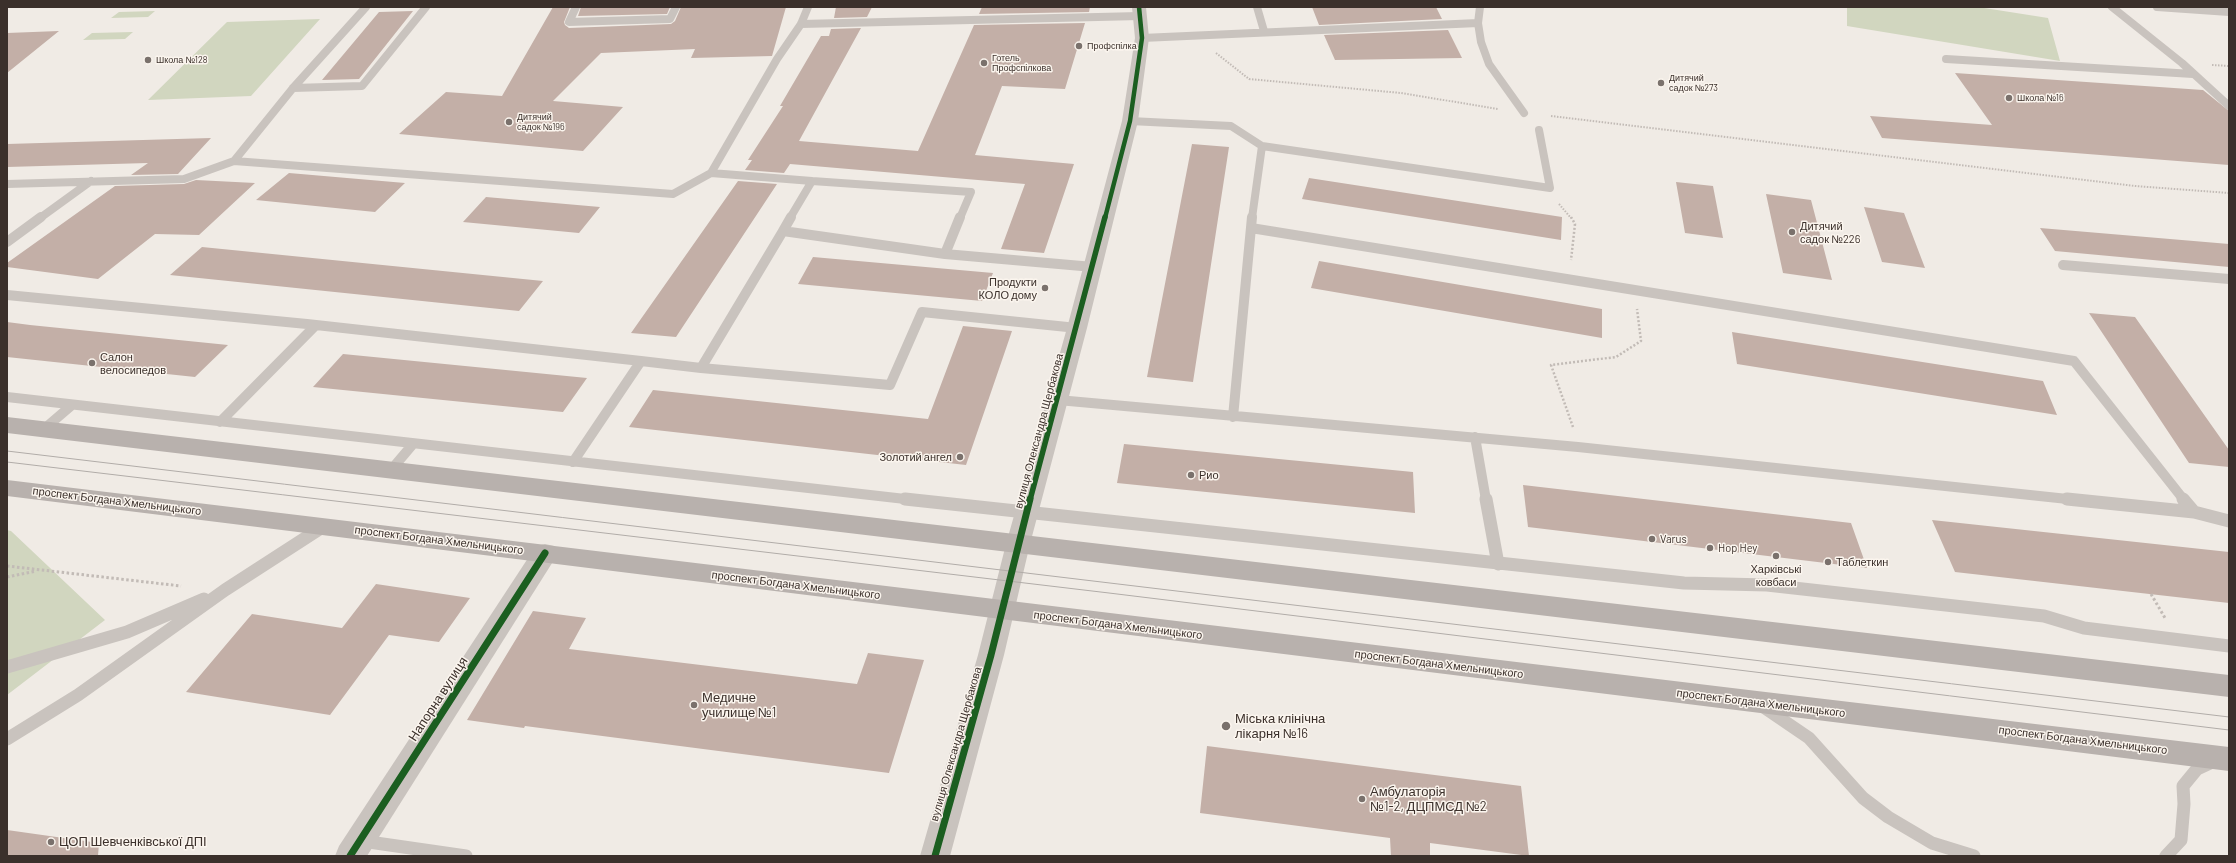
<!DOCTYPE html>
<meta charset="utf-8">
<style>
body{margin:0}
#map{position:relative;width:2236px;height:863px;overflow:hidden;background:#f0ebe5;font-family:Barlow,sans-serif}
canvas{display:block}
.frame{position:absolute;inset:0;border:8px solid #3b302b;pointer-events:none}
</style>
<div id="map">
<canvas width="2236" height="863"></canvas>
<div class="frame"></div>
</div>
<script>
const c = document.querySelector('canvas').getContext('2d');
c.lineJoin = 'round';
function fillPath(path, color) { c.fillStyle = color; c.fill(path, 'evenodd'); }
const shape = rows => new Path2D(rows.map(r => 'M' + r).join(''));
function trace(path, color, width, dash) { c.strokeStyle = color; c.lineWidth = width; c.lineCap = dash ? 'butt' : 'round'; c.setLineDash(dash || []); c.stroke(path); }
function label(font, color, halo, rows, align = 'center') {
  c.font = font + ' Barlow,sans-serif'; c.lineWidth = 3; c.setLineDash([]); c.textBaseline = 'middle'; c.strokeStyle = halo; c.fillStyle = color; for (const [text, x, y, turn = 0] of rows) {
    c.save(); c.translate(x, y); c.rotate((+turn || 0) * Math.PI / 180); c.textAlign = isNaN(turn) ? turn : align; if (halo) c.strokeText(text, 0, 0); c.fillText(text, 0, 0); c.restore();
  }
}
fillPath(shape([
 [1847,7,1978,7,2048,18,2060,61,1847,26],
 [155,11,148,17,111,18,119,12],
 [320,19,251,96,148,100,227,22],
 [133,32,125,39,83,40,92,33],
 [7,530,11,531,105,620,7,695]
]), '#d1d6bf');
fillPath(shape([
 [553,7,570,7,564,22,565,25,569,28,671,24,675,21,681,7,786,7,772,56,691,58,695,49,601,53,553,101,623,107,583,151,399,134,446,92,502,96],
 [581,7,670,7,667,14,578,16],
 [836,7,872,7,867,17,834,18],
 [982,7,1090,7,1089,12,979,14],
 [1312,7,1436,7,1442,19,1319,25],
 [413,11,359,79,322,80,379,12],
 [1085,23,1065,89,1002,86,975,155,1074,164,1044,253,1001,249,1025,184,790,164,784,173,745,170,752,160,748,160,783,106,780,106,821,36,829,36,831,29,861,28,799,141,918,151,974,25],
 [1448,30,1462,58,1335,60,1324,35],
 [59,31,7,73,7,33],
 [1955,73,2203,90,2229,111,2229,165,1882,138,1870,116,1992,125],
 [211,138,178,174,131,175,148,163,7,167,7,144],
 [1192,144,1229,147,1193,382,1147,377],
 [289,173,405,183,375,212,256,200],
 [1309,178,1562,217,1561,240,1302,199],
 [196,180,255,183,199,235,155,234,98,279,7,267,7,263,115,186,184,184],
 [738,181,777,184,676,337,631,333],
 [1676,182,1713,186,1723,238,1685,233],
 [1766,194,1811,200,1832,280,1783,273],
 [486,197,600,207,579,233,463,222],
 [1864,207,1904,213,1925,268,1882,262],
 [2040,228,2229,244,2229,267,2055,251],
 [202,247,543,281,519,311,170,275],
 [813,257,993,273,982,301,798,284],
 [1319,261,1602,309,1602,338,1311,288],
 [2089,313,2135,317,2229,450,2229,467,2189,463],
 [7,322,30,325,228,345,195,377,7,357],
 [963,326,1012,331,966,465,629,427,653,390,928,419],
 [1732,332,2043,381,2057,415,1737,364],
 [343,354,587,378,563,412,313,387],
 [1124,444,1413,472,1415,513,1117,483],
 [1523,485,1851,523,1867,568,1528,527],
 [1932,520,2229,552,2229,603,1955,572],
 [376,584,470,598,439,642,389,635,330,715,186,692,252,614,342,628],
 [533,611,586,618,569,649,857,684,868,653,924,660,889,773,525,726,524,728,467,720],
 [1207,746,1521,786,1529,856,1430,843,1430,856,1391,856,1390,838,1200,813],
 [7,830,99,843,98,856,7,856]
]), '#c3afa7');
trace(shape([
 [1216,53,1249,79,1401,93,1498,109],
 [2212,65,2229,66],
 [1551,116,2135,186,2229,193],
 [1559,204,1571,218]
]), '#c2bbb6', 2, [1.5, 1.5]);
trace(shape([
 [1571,217,1575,224,1571,260],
 [1573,427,1551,365,1616,357,1641,341,1637,309]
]), '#c2bbb6', 2.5, [2, 2]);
trace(shape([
 [7,566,181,586],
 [7,577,36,571],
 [2151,594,2165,618]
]), '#c2bbb6', 3, [2.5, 2.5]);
trace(shape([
 [576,7,569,22,670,19,676,7],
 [1257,7,1264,31],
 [1480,7,1478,23,1481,42,1489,64,1524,113],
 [2112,7,2182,63,2229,106],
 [2157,7,2229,12],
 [801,24,1140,16],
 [1142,38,1478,23],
 [1946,59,2193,74],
 [293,88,362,86,426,7],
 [1130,121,1231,126,1262,146,1550,188,1539,130],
 [234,161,293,88,366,7],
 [812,181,971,192,960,218],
 [7,184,184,179,234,161,673,194,711,173],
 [40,218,91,181],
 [790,218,812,181,711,173,777,59,801,24,808,7],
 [1252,218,1262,146]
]), '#c9c3be', 8);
trace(shape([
 [791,217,783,231,945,254,1093,267],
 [1251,228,2074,361,2184,500],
 [7,242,41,217],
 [945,254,960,217],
 [2063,265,2229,279],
 [7,295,307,324,641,361],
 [701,368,890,385,922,312,1077,328],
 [7,397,914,500],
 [1058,400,1578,447,2077,500],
 [1233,417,1252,217],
 [220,422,316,325],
 [44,429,72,405],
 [1475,437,1486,500],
 [573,462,641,361,701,368,783,231],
 [391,470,413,444]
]), '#c9c3be', 10);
trace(shape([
 [905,499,1684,583,1767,585,2044,616,2084,628,2229,646],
 [1486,499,1498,564],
 [2067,499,2194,512,2229,521],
 [2183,499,2194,512],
 [7,667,127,632,204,599],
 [1765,708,1809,738,1863,798,1888,817,1932,843,1974,856],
 [7,739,78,695,225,590,324,526],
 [362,841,466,856],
 [2166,856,2181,840,2184,804,2183,786,2197,769,2212,762]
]), '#c9c3be', 13);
fillPath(shape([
 [545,544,554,546,557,553,554,560,367,856,335,856,339,846,536,546,545,544]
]), '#c9c3be');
fillPath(shape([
 [1132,7,1146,7,1149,38,1138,121,1087,328,1030,544,1004,655,950,856,920,856,978,655,1006,544,1067,328,1122,121,1135,38,1132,7]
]), '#c9c3be');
fillPath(shape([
 [7,417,2229,675,2229,697,7,433,7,417],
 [7,480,1757,691,2229,747,2229,771,7,496,7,480]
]), '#b8b1ad');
trace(shape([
 [7,451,2229,717],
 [7,462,1109,593,2229,730]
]), '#b1aca8', 1);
trace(shape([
 [1105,218,1130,121,1142,38,1139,7]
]), '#1b5e20', 4.5);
trace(shape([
 [1030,500,1105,217]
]), '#1b5e20', 5.5);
trace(shape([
 [350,856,545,553],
 [935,856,991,655,1030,499]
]), '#1b5e20', 7);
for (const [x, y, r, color] of [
 [1079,46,4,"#7a716c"],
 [148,60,4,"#7a716c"],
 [984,63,4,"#7a716c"],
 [1661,83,4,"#7a716c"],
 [2009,98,4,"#7a716c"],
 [509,122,4,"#7a716c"],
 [1792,232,4,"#7a716c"],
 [1045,288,4,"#7a716c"],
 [92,363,4,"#7a716c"],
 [960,457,4,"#7a716c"],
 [1191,475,4,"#7a716c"],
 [1652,539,4,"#7a716c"],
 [1710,548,4,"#7a716c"],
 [1776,556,4,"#7a716c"],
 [1828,562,4,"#7a716c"],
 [694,705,4,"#7a716c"],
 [1226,726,5,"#7a716c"],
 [1362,799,4,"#7a716c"],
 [51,842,4,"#7a716c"]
]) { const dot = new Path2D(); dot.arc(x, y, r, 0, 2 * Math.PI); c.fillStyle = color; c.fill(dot); trace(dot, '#fbf5ee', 1.5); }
label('9px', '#3b302b', '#fbf5ee', [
 ["Профспілка",1087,46],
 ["Готель",992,58],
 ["Профспілкова",992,68],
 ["Школа №128",156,60],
 ["Дитячий",1669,78],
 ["садок №273",1669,88],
 ["Школа №16",2017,98],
 ["Дитячий",517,117],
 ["садок №196",517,127]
], 'left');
label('11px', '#3b302b', '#fbf5ee', [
 ["Дитячий",1800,226],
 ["садок №226",1800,239],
 ["Продукти",1037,282,"right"],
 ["КОЛО дому",1037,295,"right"],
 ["Салон",100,357],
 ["велосипедов",100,370],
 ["Золотий ангел",952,457,"right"],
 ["Рио",1199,475],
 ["Varus",1660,539],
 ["Hop Hey",1718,548],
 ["Таблеткин",1836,562],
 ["Харківські",1776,569,"center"],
 ["ковбаси",1776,582,"center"]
], 'left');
label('11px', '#3b302b', '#fbf5ee', [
 ["вулиця Олександра Щербакова",1039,431,-75],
 ["проспект Богдана Хмельницького",117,501,7],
 ["проспект Богдана Хмельницького",439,540,7],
 ["проспект Богдана Хмельницького",796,585,7],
 ["проспект Богдана Хмельницького",1118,625,7],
 ["проспект Богдана Хмельницького",1439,664,7],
 ["проспект Богдана Хмельницького",1761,703,7],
 ["проспект Богдана Хмельницького",2083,740,7],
 ["вулиця Олександра Щербакова",956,744,-74]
]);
label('13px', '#3b302b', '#fbf5ee', [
 ["Медичне",702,698],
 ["училище №1",702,713],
 ["Міська клінічна",1235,719],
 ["лікарня №16",1235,734],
 ["Амбулаторія",1370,792],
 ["№1-2, ДЦПМСД №2",1370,807],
 ["ЦОП Шевченківської ДПІ",59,842]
], 'left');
label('13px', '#3b302b', '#fbf5ee', [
 ["Напорна вулиця",438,699,-57]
]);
</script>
